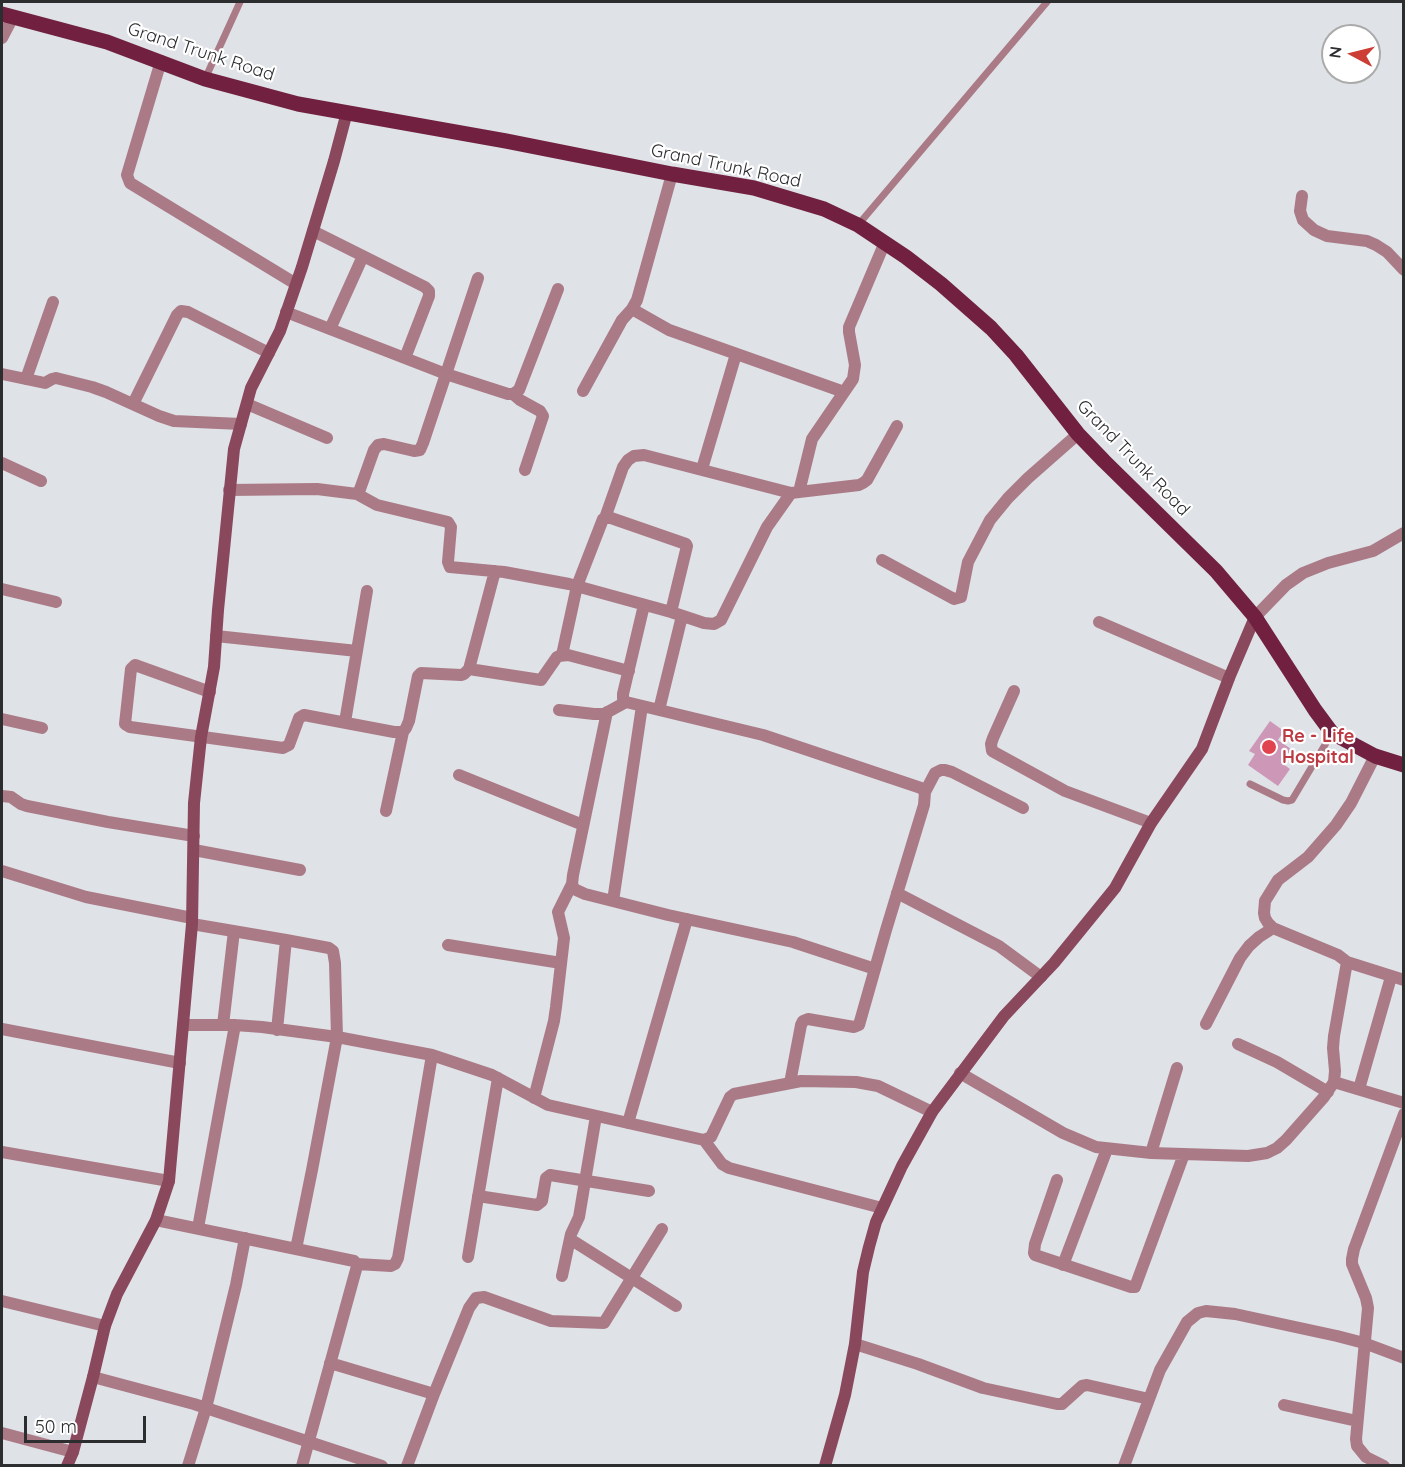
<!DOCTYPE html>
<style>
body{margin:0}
#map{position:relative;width:1405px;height:1467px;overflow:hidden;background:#dfe2e7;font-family:Quicksand,sans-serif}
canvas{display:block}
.frame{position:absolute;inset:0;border:3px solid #2c2d2f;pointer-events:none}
.north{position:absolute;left:1321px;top:24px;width:60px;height:60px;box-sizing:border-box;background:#fff;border:2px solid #ababac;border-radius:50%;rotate:277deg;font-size:16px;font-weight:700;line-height:24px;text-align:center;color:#2c2d2f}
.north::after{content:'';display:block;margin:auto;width:21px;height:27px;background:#cc3e35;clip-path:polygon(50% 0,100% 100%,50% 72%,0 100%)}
.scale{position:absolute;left:24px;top:1416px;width:122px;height:27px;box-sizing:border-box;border:3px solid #2c2d2f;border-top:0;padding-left:8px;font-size:18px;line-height:21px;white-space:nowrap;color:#2c2d2f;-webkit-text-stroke:4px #fff;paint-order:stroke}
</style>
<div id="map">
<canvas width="1405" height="1467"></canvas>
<div class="frame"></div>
<div class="north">N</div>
<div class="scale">50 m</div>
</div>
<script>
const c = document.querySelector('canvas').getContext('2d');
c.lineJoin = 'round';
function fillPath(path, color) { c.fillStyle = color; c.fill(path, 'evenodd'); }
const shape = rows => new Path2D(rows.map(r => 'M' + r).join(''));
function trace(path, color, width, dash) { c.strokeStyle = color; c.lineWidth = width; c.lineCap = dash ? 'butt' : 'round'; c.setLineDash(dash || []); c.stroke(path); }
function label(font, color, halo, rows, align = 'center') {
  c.font = font + ' Quicksand,sans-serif'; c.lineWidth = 4.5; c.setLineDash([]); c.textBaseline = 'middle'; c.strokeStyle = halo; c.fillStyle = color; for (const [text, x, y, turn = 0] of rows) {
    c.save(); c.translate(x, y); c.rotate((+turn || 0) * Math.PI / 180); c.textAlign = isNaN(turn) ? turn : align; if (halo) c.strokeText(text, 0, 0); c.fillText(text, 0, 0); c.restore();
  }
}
fillPath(shape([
 [1270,721,1284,731,1278,740,1291,749,1282,763,1290,769,1278,786,1248,765,1255,754,1249,751]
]), '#cd98b7');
trace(shape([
 [205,79,240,2],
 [858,225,1047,2],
 [1250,784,1283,800,1288,801,1292,800,1332,733]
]), '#aa7b87', 7);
trace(shape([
 [2,38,13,17],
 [161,61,127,175,130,183,296,284],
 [1302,196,1300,211,1303,220,1314,230,1327,236,1367,241,1376,245,1387,252,1404,270],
 [313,231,425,287,429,291,429,296,405,358],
 [632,309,669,330,844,392],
 [286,312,446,374,508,394,513,394,519,390,558,289],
 [330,329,363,256],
 [2,374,45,383,52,379,56,378,92,387,106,392,159,416,174,421,241,424],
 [26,379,53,302],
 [583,391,622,320,632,309,637,300,672,174],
 [513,394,520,400,540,411,543,416,525,470],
 [133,404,177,315,181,311,188,312,269,353],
 [247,404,327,438],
 [2,463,41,481],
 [702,469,736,354],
 [229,490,317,489,357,494,359,492,374,450,378,445,384,444,414,451,420,450,423,443,478,278],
 [799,492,859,485,863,483,867,480,897,426],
 [357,494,377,505,448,522,451,527,448,562,450,567,504,572,569,584,671,612,704,623,714,624,721,620,767,527,791,493],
 [605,518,623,467,628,460,634,456,644,455,791,493,799,492,812,439,853,379,855,365,849,332,849,327,885,242],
 [882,560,954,599,961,597,968,562,990,520,1008,498,1028,478,1078,434],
 [2,589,56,602],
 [644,605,623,694,623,699,626,702,763,735,921,788,925,792,924,805,886,930,859,1025,854,1027,808,1019,803,1021,801,1025,790,1083],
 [1255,617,1286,585,1303,573,1328,563,1373,551,1404,533],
 [1099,622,1229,678],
 [216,636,357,651],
 [562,655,577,586,603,519,605,518,611,518,686,544,687,546,671,612],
 [469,669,541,680,557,657,559,656,568,655,629,671],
 [1014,691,993,738,991,744,992,751,1065,791,1151,823],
 [210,692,135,665,131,669,125,724,130,727,283,748,289,745,299,718,304,715,394,732,403,732,406,728,409,721,418,676,421,673,461,675,464,674,469,669,495,571],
 [559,710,594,714,604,714,626,702],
 [659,710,682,616],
 [607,712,573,875,572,884,574,889,585,894,668,915,793,942,875,969],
 [2,719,42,728],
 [345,722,367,591],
 [459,775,583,825],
 [925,792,935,773,941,770,945,770,952,772,1023,808],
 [2,796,11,797,21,804,27,806,108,822,194,836],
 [386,811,403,732],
 [194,850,300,870],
 [2,871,86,897,192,918],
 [897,893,999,946,1041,977],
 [613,901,642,706],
 [192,924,286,940,277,1030],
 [286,940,329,948,333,951,335,963,337,1037,312,1170,296,1249],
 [448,945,561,963],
 [1347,962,1404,980],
 [1206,1024,1240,958,1249,946,1259,937,1273,928],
 [183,1025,235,1025,262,1027,337,1037,432,1055,492,1075,548,1105,704,1140,711,1137,730,1097,734,1094,801,1081,856,1082,878,1086,932,1112],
 [223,1025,234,931],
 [2,1029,180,1063],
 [1238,1044,1277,1062,1328,1092],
 [960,1073,1063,1133,1096,1147,1151,1153,1248,1156,1267,1153,1277,1148,1286,1140,1324,1097,1334,1082,1335,1071,1333,1048,1334,1036,1347,962,1338,955,1273,928,1268,923,1265,918,1264,913,1265,901,1278,880,1308,857,1336,825,1351,803,1375,756],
 [1334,1082,1404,1103],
 [1359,1089,1391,977],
 [534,1098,554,1021,556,1007,564,938,558,912,572,884],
 [628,1123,687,919],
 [704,1140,722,1164,729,1168,882,1208],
 [2,1152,169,1181],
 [1151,1153,1177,1068],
 [1057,1180,1035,1244,1034,1253,1035,1255,1131,1287,1135,1287,1184,1154],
 [478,1196,537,1205,542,1201,546,1178,550,1175,649,1191],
 [156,1220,354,1261,356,1263,357,1266,302,1466],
 [198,1228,235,1025],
 [570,1239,676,1306],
 [468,1257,498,1078],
 [357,1264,391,1266,395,1264,398,1258,432,1055],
 [1063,1265,1107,1149],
 [562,1276,571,1234,579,1217,596,1116],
 [2,1301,105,1326],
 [855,1344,918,1364,983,1388,1057,1404,1062,1404,1082,1386,1087,1385,1149,1399],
 [330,1363,434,1394],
 [93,1377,194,1404,382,1466],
 [1284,1405,1357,1421],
 [2,1433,73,1452],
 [188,1466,206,1408,236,1285,245,1238],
 [407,1466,434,1394,469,1308,476,1298,484,1297,551,1321,604,1323,662,1229],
 [1124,1466,1160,1370,1187,1322,1198,1313,1206,1311,1235,1314,1337,1336,1364,1343,1404,1358],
 [1384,1466,1366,1457,1357,1446,1356,1439,1368,1308,1366,1298,1352,1264,1352,1259,1354,1249,1404,1114]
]), '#aa7b87', 12);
trace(shape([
 [67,1466,73,1452,93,1377,105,1326,117,1294,156,1220,169,1181,192,924,194,803,201,737,214,667,218,610,234,449,251,388,280,331,302,267,334,161,347,112],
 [825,1466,845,1395,855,1344,863,1272,869,1247,876,1222,902,1166,932,1112,1004,1016,1054,963,1115,888,1151,823,1202,749,1229,678,1255,617]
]), '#8a485d', 12);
trace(shape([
 [2,14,107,42,205,79,298,104,506,141,672,174,754,188,824,209,858,225,906,257,941,284,991,328,1016,355,1078,434,1104,461,1216,571,1255,617,1315,710,1332,733,1375,756,1404,765]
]), '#71213f', 15);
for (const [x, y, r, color] of [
 [1269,747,8,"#e0444e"]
]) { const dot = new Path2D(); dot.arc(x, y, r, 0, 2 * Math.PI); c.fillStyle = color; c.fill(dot); trace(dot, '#fff', 2); }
label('18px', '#2c2d2f', '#fff', [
 ["Grand Trunk Road",201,52,18],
 ["Grand Trunk Road",726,166,12],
 ["Grand Trunk Road",1133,458,46]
]);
label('bold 18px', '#be3a42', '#fff', [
 ["Re - Life",1282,737],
 ["Hospital",1282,758]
], 'left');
</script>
